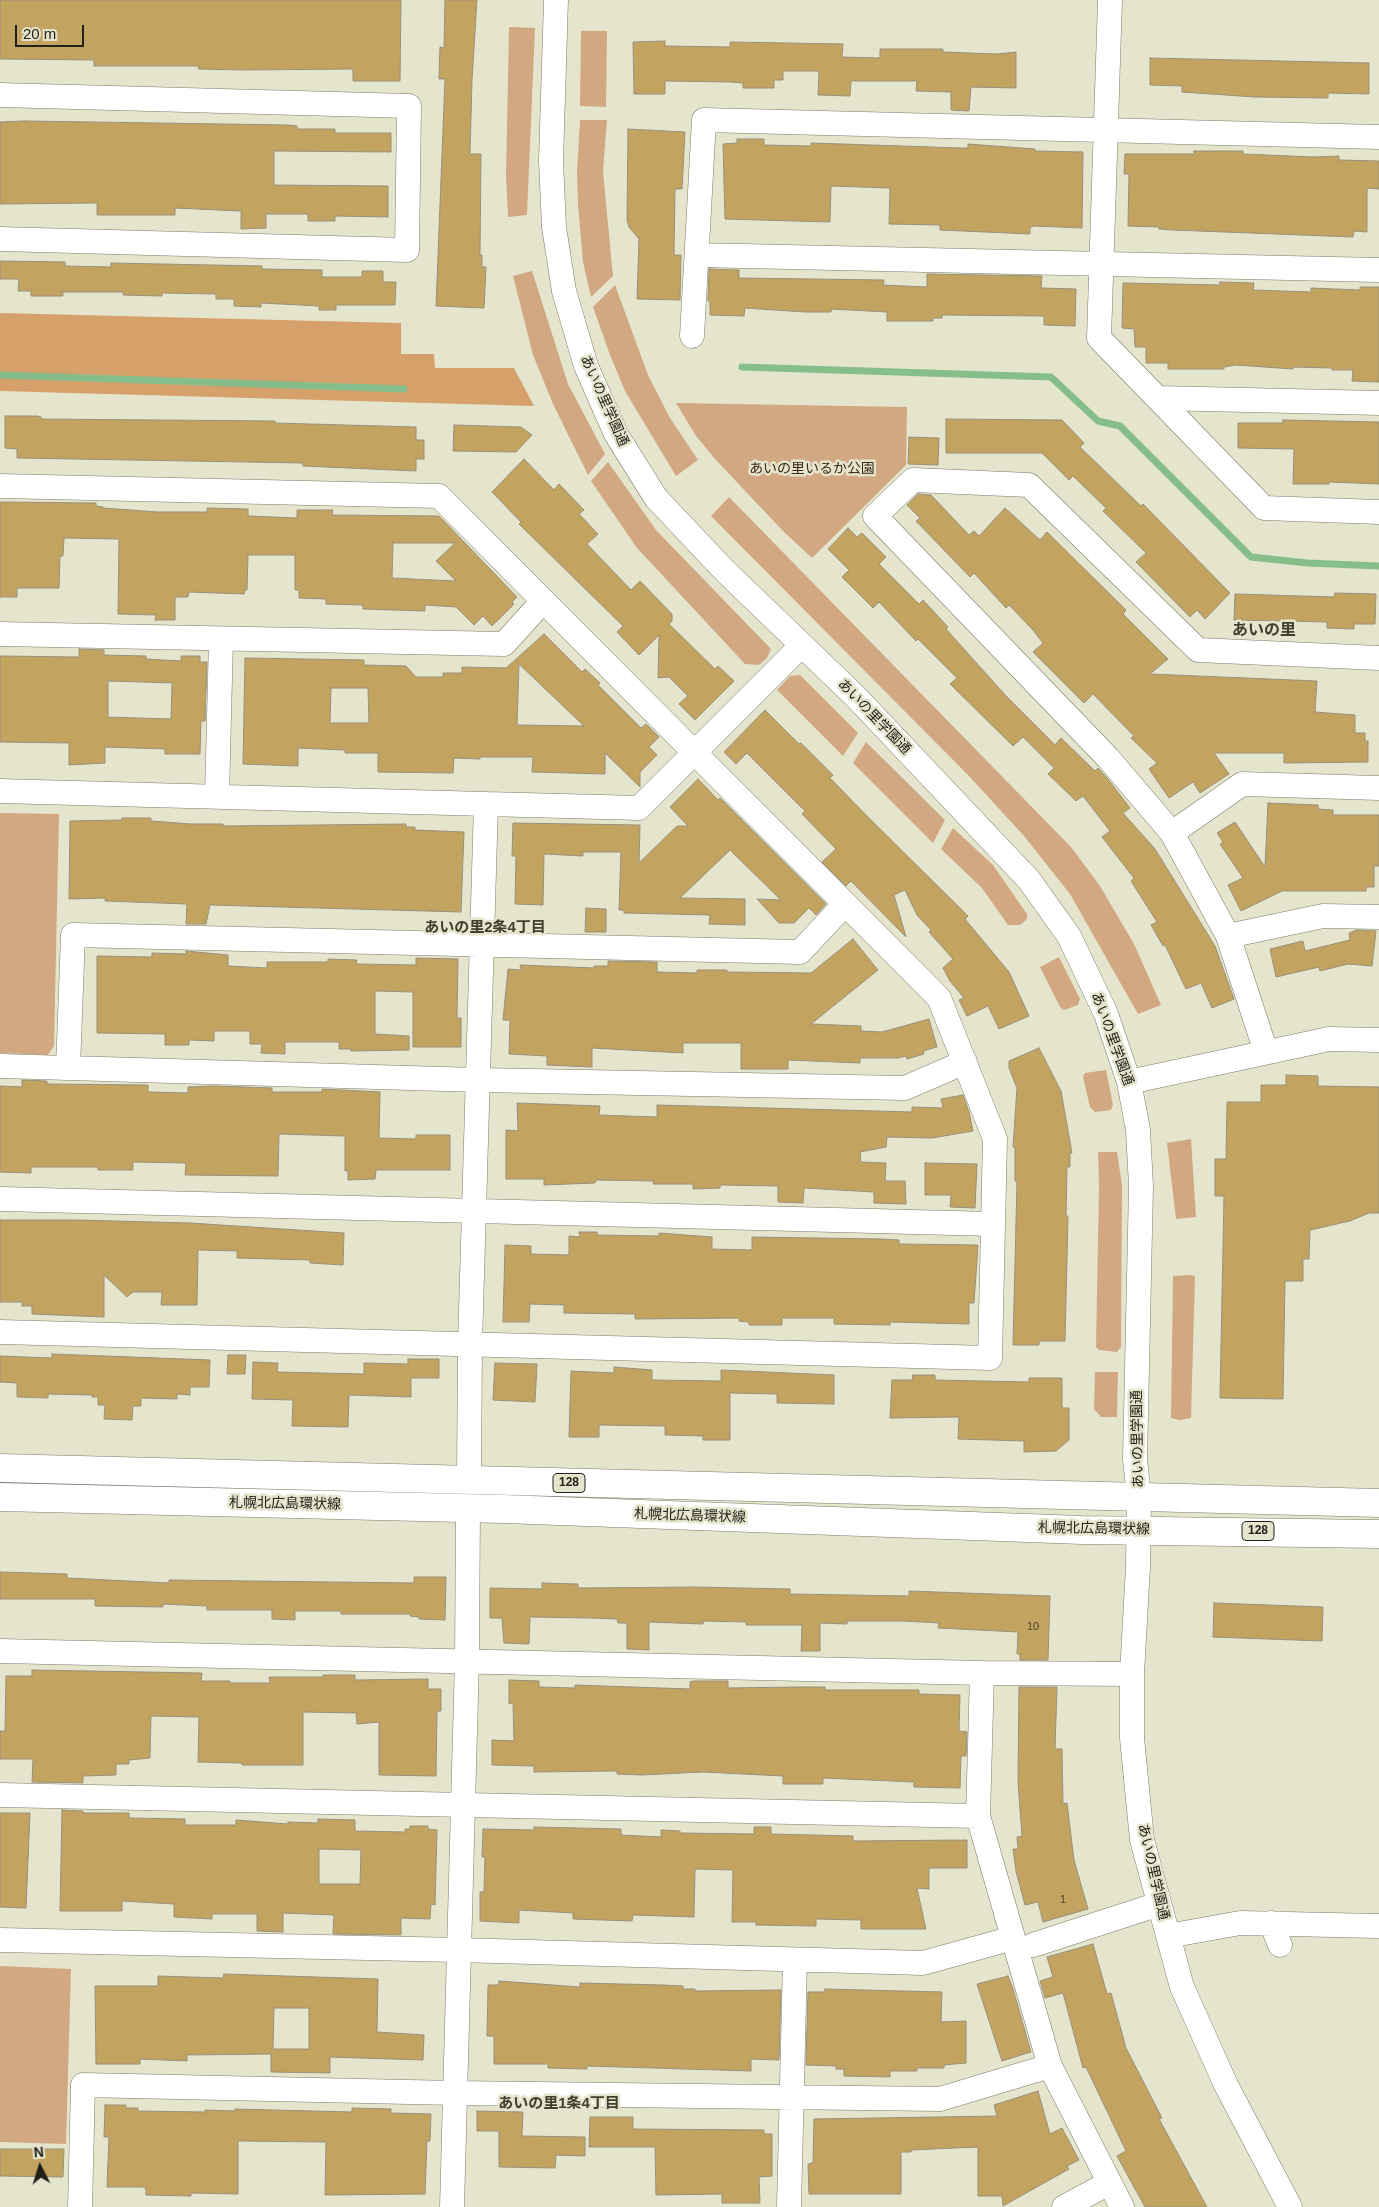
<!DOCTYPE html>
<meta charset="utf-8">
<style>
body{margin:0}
#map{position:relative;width:1379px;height:2207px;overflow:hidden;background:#e5e5ce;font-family:Arial,sans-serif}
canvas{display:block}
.north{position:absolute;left:15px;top:2142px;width:50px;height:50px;-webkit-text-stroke:4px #e5e5ce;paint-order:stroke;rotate:355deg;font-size:14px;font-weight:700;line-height:20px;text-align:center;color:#222119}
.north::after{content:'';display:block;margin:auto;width:18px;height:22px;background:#222119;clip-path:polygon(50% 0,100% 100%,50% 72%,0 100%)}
.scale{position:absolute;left:15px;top:25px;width:69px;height:22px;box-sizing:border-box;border:2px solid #222119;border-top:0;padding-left:6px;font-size:15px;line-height:18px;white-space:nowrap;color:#222119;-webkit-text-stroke:4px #e5e5ce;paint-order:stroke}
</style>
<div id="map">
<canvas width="1379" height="2207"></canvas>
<div class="north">N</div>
<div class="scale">20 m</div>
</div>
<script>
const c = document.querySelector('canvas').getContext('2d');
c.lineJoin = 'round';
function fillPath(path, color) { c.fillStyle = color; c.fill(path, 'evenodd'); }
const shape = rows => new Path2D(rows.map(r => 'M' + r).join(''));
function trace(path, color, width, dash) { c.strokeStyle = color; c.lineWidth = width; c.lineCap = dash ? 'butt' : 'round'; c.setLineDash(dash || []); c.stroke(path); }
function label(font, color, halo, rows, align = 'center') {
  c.font = font + ' Arial,"Noto Sans JP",sans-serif'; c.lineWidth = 5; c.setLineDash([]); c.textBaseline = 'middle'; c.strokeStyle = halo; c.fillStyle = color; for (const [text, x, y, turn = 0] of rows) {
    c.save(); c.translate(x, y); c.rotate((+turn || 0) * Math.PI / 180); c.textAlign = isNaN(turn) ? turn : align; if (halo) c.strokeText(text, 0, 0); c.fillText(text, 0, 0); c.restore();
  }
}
fillPath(shape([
 [509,27,535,28,527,215,508,217,506,177],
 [581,31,607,31,606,107,580,106],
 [580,120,607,120,603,172,613,276,591,297,583,262,578,205,577,171],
 [532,271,568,384,605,454,588,475,553,404,533,355,513,276],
 [615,285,648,375,670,418,698,460,676,476,625,391,610,355,593,307],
 [676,403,907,407,906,465,812,558,783,531,716,460,696,436],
 [608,462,656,530,771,649,767,658,759,665,745,664,637,548,591,481],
 [729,497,1071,847,1100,886,1134,944,1161,1005,1138,1014,1070,894,1024,836,969,776,711,516],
 [800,675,858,733,843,756,777,690,790,676],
 [866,742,945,820,933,843,853,763],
 [0,813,59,814,54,1046,48,1055,0,1053],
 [953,828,993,865,1027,914,1027,919,1020,925,1008,925,982,888,941,849],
 [1059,957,1080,999,1078,1005,1064,1010,1060,1007,1040,967],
 [1106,1070,1113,1105,1111,1110,1095,1112,1090,1107,1083,1077,1085,1073],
 [1191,1139,1196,1217,1176,1219,1167,1143],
 [1098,1152,1117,1152,1122,1185,1121,1347,1117,1352,1099,1350,1096,1347,1099,1186],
 [1190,1275,1195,1276,1191,1418,1179,1420,1171,1418,1173,1276],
 [1095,1372,1118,1372,1117,1417,1101,1417,1094,1409],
 [0,1966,71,1969,66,2144,0,2142]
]), '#d1a882');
fillPath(shape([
 [0,313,401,323,401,354,434,354,435,368,514,368,534,406,0,391]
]), '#d6a06b');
trace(shape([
 [742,367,1051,377,1098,421,1120,426,1251,557,1307,563,1379,566],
 [0,375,404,389]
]), '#85be8a', 7);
const building = shape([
 [0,0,401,0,400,81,353,81,353,69,245,70,198,69,199,66,94,66,94,60,0,59,0,0],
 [445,0,477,0,472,80,470,154,481,154,480,255,482,255,482,267,486,267,484,308,436,306,445,79,439,79,440,47,444,48,445,0],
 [665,41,665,46,730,47,730,42,843,44,842,57,880,58,880,49,943,49,943,52,997,54,1016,52,1016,88,971,87,969,111,951,110,951,92,916,91,917,81,851,81,850,96,818,95,819,71,783,71,783,80,774,80,774,88,743,88,743,83,730,82,665,81,665,94,634,94,633,42,665,41],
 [1150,58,1369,63,1369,94,1328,93,1328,98,1255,97,1182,92,1182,86,1150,85,1150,58],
 [25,121,288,125,297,126,297,129,335,129,335,133,391,133,391,152,274,151,274,185,388,186,388,217,335,216,335,221,308,221,308,214,266,214,266,228,241,229,241,211,175,208,175,215,97,215,97,203,0,204,0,122,25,121],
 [628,129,685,132,682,189,675,189,674,255,681,255,680,300,637,299,639,239,629,227,627,220,628,129],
 [737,139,764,139,764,145,811,146,811,143,961,148,968,148,968,144,1035,149,1035,151,1083,152,1082,228,1035,226,1030,227,1030,234,940,230,940,225,889,224,890,188,831,186,830,222,725,219,723,144,737,143,737,139],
 [1194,151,1243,151,1243,154,1314,157,1339,156,1339,160,1379,161,1379,189,1367,188,1367,232,1354,231,1353,237,1172,230,1159,229,1159,227,1128,226,1129,174,1124,174,1125,154,1194,154,1194,151],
 [0,261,65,262,65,266,111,267,111,263,262,266,262,269,322,270,322,277,362,277,362,271,383,271,383,282,396,282,395,305,336,305,336,310,319,310,319,306,261,303,261,307,234,306,234,299,216,299,216,294,162,293,162,296,123,295,123,292,63,292,63,296,31,296,31,291,18,291,19,279,0,279,0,261],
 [709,269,739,270,739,278,884,280,883,285,927,287,927,274,1042,276,1041,288,1076,289,1075,326,1044,325,1044,316,942,315,942,318,933,318,933,321,887,321,887,312,831,309,831,312,805,312,745,308,744,316,710,315,710,301,708,301,709,269],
 [1220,282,1254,283,1253,290,1311,292,1311,288,1360,290,1360,287,1379,287,1379,382,1352,381,1353,370,1332,370,1332,368,1293,367,1293,369,1236,365,1224,367,1224,369,1168,369,1168,363,1146,363,1146,347,1135,347,1134,329,1122,328,1123,283,1220,285,1220,282],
 [5,416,38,416,41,417,41,419,275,421,275,423,416,427,416,440,424,440,424,459,416,459,416,471,303,466,303,463,17,458,17,449,5,448,5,416],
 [946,419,1062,420,1084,443,1080,447,1141,506,1143,504,1230,593,1205,619,1197,610,1190,617,1136,562,1146,553,1103,511,1106,508,1073,476,1069,480,1042,453,946,453,946,419],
 [1283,420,1379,422,1379,484,1329,482,1329,484,1293,484,1294,449,1238,448,1238,423,1283,423,1283,420],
 [454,425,521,427,532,435,516,452,453,451,454,425],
 [909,437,939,438,938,465,908,464,909,437],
 [524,459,554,490,559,484,584,510,579,514,598,534,587,544,631,590,640,581,672,614,672,621,669,624,715,669,718,666,734,681,695,720,679,704,688,696,669,677,658,678,659,635,639,655,617,632,623,626,519,524,521,522,492,492,524,459],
 [918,494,931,495,969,535,974,531,979,536,1005,508,1040,540,1047,532,1126,610,1123,614,1168,659,1150,674,1317,681,1315,712,1355,715,1355,733,1365,733,1365,741,1368,741,1368,762,1284,763,1284,753,1214,753,1229,774,1200,793,1193,782,1169,798,1149,769,1157,763,1131,738,1134,736,1093,694,1084,703,1033,652,1043,643,1033,630,1009,605,1006,608,974,573,970,577,916,521,920,518,907,505,918,494],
 [0,502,96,503,96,506,103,507,103,508,158,512,207,512,207,508,248,509,248,516,297,518,297,510,333,510,332,515,439,516,517,597,512,602,514,604,492,626,483,616,474,625,456,607,425,605,425,611,363,609,363,605,326,604,326,599,299,598,299,590,295,590,295,555,248,555,247,590,245,590,244,594,189,592,188,597,175,597,175,620,155,620,156,615,118,614,119,539,64,538,63,556,60,556,59,588,17,588,17,597,0,597,0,502],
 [393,543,455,543,436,561,456,581,392,578,393,543],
 [848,528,857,537,862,533,886,557,879,564,919,604,923,600,948,627,946,629,1007,697,1055,745,1061,738,1095,771,1098,768,1107,778,1130,808,1123,813,1155,849,1215,946,1234,999,1212,1008,1201,983,1186,989,1165,945,1163,946,1151,925,1157,922,1131,881,1134,878,1102,837,1110,831,1083,796,1076,801,1048,774,1054,768,1023,737,1013,746,950,684,957,678,918,639,916,641,879,602,873,608,842,577,849,570,828,549,848,528],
 [1335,593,1376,594,1375,624,1354,624,1354,629,1327,628,1327,622,1234,620,1235,594,1334,597,1335,593],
 [544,634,582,672,585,669,600,683,598,685,641,728,646,724,659,737,649,747,657,755,640,772,640,787,605,753,605,774,532,772,533,757,480,757,480,759,454,758,453,773,378,772,378,753,345,753,345,750,298,748,298,766,243,764,245,658,364,660,364,665,406,666,416,677,443,677,443,673,462,673,462,667,506,668,544,634],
 [519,664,584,726,517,725,519,664],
 [331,688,368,688,369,723,330,723,331,688],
 [79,649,104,650,104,655,146,656,146,659,181,661,181,656,200,656,200,662,207,662,205,721,201,721,200,754,165,754,165,749,105,747,105,763,69,765,69,743,0,742,0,656,79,657,79,649],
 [108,681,172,683,171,719,108,717,108,681],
 [765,710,799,744,801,743,833,775,830,778,868,817,968,916,965,919,1009,972,1029,1016,999,1029,988,1006,967,1016,959,1000,964,998,950,981,943,968,953,959,929,932,931,930,917,915,905,890,894,895,906,937,851,881,846,886,822,862,836,849,802,814,805,811,747,753,736,764,724,752,765,710],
 [698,779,718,800,720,798,826,904,816,915,809,908,794,923,779,923,757,899,781,900,730,850,680,898,745,899,745,925,709,924,710,915,624,913,624,910,619,910,621,852,583,852,583,856,544,854,543,905,515,904,516,856,512,856,513,823,640,825,639,863,677,826,688,826,670,807,698,779],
 [1268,803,1318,805,1318,809,1333,810,1333,815,1379,815,1379,866,1374,866,1374,887,1366,887,1366,891,1282,891,1241,911,1228,885,1243,878,1220,844,1223,842,1217,833,1235,822,1265,867,1268,803],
 [122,818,151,818,151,821,191,824,223,824,223,826,406,824,406,827,415,827,415,830,464,832,461,912,210,905,206,924,186,924,187,904,105,901,105,898,69,899,70,821,122,820,122,818],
 [586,908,606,909,606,932,585,932,586,908],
 [1357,930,1376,931,1372,966,1348,964,1320,971,1319,967,1276,977,1270,949,1303,941,1305,951,1350,940,1349,933,1357,930],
 [853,939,878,970,811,1024,861,1026,861,1031,882,1032,929,1019,937,1047,923,1051,924,1054,907,1059,906,1056,898,1058,860,1058,860,1063,788,1060,788,1069,741,1069,741,1043,683,1043,683,1053,592,1048,592,1067,547,1065,547,1056,509,1054,510,1020,503,1020,508,969,521,970,520,965,594,968,594,966,608,966,608,961,657,962,657,972,697,973,697,970,727,970,727,972,811,973,853,939],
 [186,951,228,955,228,966,267,968,267,962,328,962,328,959,357,960,356,964,416,965,416,958,458,959,457,1018,461,1018,461,1047,413,1047,413,992,375,991,375,1034,409,1036,409,1050,351,1051,351,1049,339,1049,339,1042,285,1042,285,1054,261,1053,262,1044,250,1044,250,1031,214,1031,214,1041,189,1040,189,1045,165,1045,165,1034,97,1033,97,956,152,957,152,953,186,954,186,951],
 [1039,1048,1061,1091,1072,1153,1070,1153,1070,1167,1067,1167,1066,1216,1068,1216,1065,1341,1039,1341,1039,1345,1013,1345,1017,1181,1015,1181,1015,1147,1013,1147,1017,1088,1009,1068,1009,1061,1039,1048],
 [1286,1075,1318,1076,1318,1086,1379,1087,1379,1213,1369,1213,1350,1221,1310,1230,1309,1259,1303,1259,1303,1281,1285,1281,1283,1399,1220,1398,1224,1196,1215,1196,1215,1159,1226,1159,1227,1102,1261,1102,1261,1085,1286,1085,1286,1075],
 [22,1080,47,1081,47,1084,148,1085,148,1092,188,1093,188,1087,215,1086,272,1088,272,1092,322,1092,322,1089,380,1092,379,1138,416,1139,416,1135,450,1135,450,1170,376,1170,375,1179,348,1180,348,1171,345,1171,345,1136,279,1134,278,1176,185,1175,186,1163,133,1162,133,1170,98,1170,98,1167,31,1167,31,1173,0,1172,0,1086,22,1087,22,1080],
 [963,1095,969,1112,973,1131,932,1138,887,1137,886,1147,860,1152,861,1162,886,1163,885,1181,905,1181,906,1204,874,1203,874,1192,804,1188,803,1203,778,1202,778,1186,720,1185,720,1188,693,1189,693,1184,653,1184,654,1181,596,1180,595,1183,544,1185,544,1179,506,1179,506,1130,518,1131,517,1103,600,1106,599,1115,657,1117,657,1105,912,1112,912,1107,943,1108,941,1099,963,1095],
 [925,1163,977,1164,975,1208,950,1207,951,1195,925,1195,925,1163],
 [0,1220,77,1220,190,1223,344,1233,343,1265,310,1263,310,1260,237,1258,237,1251,198,1250,197,1305,161,1305,162,1292,133,1292,127,1297,104,1275,104,1317,32,1314,32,1306,22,1306,22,1302,0,1302,0,1220],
 [579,1232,597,1232,597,1235,659,1236,659,1233,712,1237,712,1249,752,1250,752,1237,881,1239,899,1240,899,1244,978,1245,974,1303,969,1303,969,1324,890,1322,890,1325,834,1324,834,1318,782,1318,782,1325,749,1325,749,1322,739,1321,739,1318,635,1319,635,1314,564,1313,564,1305,530,1304,529,1322,503,1322,505,1245,531,1246,531,1254,569,1255,569,1236,580,1237,579,1232],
 [52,1354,210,1360,209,1387,190,1387,190,1395,177,1394,177,1399,141,1398,141,1406,133,1406,132,1420,104,1419,105,1405,98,1405,98,1397,92,1397,92,1395,48,1394,48,1398,17,1397,17,1383,0,1382,0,1356,52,1358,52,1354],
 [228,1355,246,1355,245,1374,227,1374,228,1355],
 [408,1359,439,1359,439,1378,411,1378,411,1397,349,1395,348,1427,292,1426,293,1400,252,1399,253,1362,278,1363,277,1372,364,1374,364,1363,408,1364,408,1359],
 [495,1363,537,1364,535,1402,493,1400,495,1363],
 [614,1367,652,1370,652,1380,721,1381,721,1370,834,1375,834,1404,777,1403,777,1394,730,1393,730,1440,703,1440,703,1436,665,1435,665,1426,599,1425,599,1437,569,1437,571,1371,614,1373,614,1367],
 [913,1375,935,1375,935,1380,1029,1382,1029,1378,1062,1378,1062,1408,1069,1408,1069,1440,1056,1451,1024,1452,1024,1441,958,1439,959,1417,890,1418,892,1380,912,1380,913,1375],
 [0,1572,67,1574,67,1578,169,1583,169,1580,414,1583,414,1577,446,1577,445,1620,419,1619,419,1617,410,1616,410,1614,341,1614,341,1611,295,1611,295,1620,272,1619,272,1610,207,1610,207,1606,163,1604,163,1607,95,1606,95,1599,0,1599,0,1572],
 [542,1583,578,1584,578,1588,696,1587,790,1589,790,1594,909,1596,909,1591,1050,1596,1048,1660,1020,1660,1020,1654,1017,1654,1018,1632,938,1628,939,1623,903,1621,847,1621,847,1624,820,1623,820,1651,801,1651,802,1625,746,1625,746,1622,703,1621,703,1624,649,1622,649,1650,627,1649,627,1623,618,1623,617,1619,590,1618,530,1617,529,1644,504,1643,502,1618,490,1618,490,1588,542,1589,542,1583],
 [1214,1603,1323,1607,1322,1641,1213,1637,1214,1603],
 [32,1670,202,1673,201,1681,230,1681,230,1683,270,1683,269,1677,323,1677,323,1675,355,1675,355,1680,428,1679,428,1689,441,1689,441,1711,437,1711,436,1776,379,1775,379,1722,357,1724,356,1713,303,1712,303,1765,242,1765,242,1763,198,1762,199,1717,151,1716,150,1758,129,1760,129,1764,116,1764,116,1775,83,1776,83,1783,32,1782,33,1759,0,1759,0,1731,5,1731,6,1676,32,1676,32,1670],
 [509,1680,539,1681,539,1687,575,1688,575,1685,690,1689,690,1682,693,1681,728,1681,728,1688,796,1687,825,1687,825,1690,919,1690,919,1694,960,1695,959,1731,967,1732,966,1756,961,1756,960,1788,914,1787,914,1782,823,1778,823,1784,783,1784,783,1776,703,1772,641,1775,617,1774,617,1771,534,1772,534,1766,492,1765,492,1740,514,1741,513,1703,509,1704,509,1680],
 [1019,1687,1057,1687,1055,1749,1062,1749,1063,1804,1067,1803,1074,1860,1088,1909,1043,1922,1038,1902,1025,1905,1016,1871,1013,1849,1018,1849,1017,1837,1022,1836,1018,1782,1019,1687],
 [62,1810,83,1811,83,1813,129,1813,129,1818,185,1819,185,1825,236,1825,236,1820,288,1824,288,1822,318,1823,318,1819,355,1820,355,1831,405,1832,405,1829,410,1829,410,1826,428,1826,428,1829,437,1830,435,1905,431,1904,430,1919,401,1918,401,1935,333,1934,334,1915,283,1913,283,1932,257,1931,257,1914,212,1914,212,1919,174,1917,174,1904,122,1901,122,1911,60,1911,62,1810],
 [319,1849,361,1850,360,1884,319,1884,319,1849],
 [0,1813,30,1813,26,1908,0,1907,0,1813],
 [534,1827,621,1829,621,1835,661,1837,661,1830,680,1831,680,1833,754,1834,754,1827,771,1827,771,1834,853,1836,853,1841,967,1840,967,1868,929,1868,929,1889,917,1888,926,1929,861,1929,861,1920,816,1919,816,1926,756,1925,756,1922,732,1922,733,1870,695,1869,694,1917,633,1915,632,1921,573,1919,573,1913,519,1910,519,1923,480,1921,480,1892,484,1892,485,1857,482,1857,483,1829,534,1830,534,1827],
 [1093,1944,1107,1994,1111,1993,1126,2048,1162,2118,1159,2119,1207,2207,1145,2207,1117,2156,1126,2151,1086,2067,1083,2068,1063,1993,1045,1998,1040,1981,1053,1977,1047,1957,1093,1944],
 [224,1974,378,1979,377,2032,424,2035,423,2060,330,2057,330,2073,271,2072,271,2054,187,2055,187,2061,140,2059,140,2064,96,2064,95,1986,158,1986,158,1976,223,1978,224,1974],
 [274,2008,309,2008,309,2049,273,2049,274,2008],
 [1008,1976,1013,1989,1031,2052,1002,2061,977,1984,1008,1976],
 [499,1981,580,1987,580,1983,663,1985,683,1986,683,1989,695,1989,695,1991,781,1990,779,2060,751,2059,751,2071,587,2066,587,2069,548,2068,548,2064,494,2064,494,2036,487,2036,488,1985,499,1985,499,1981],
 [825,1989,942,1992,941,2022,966,2021,966,2063,944,2065,944,2068,917,2068,917,2071,890,2071,890,2077,844,2076,844,2069,836,2069,836,2066,806,2065,808,1992,825,1992,825,1989],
 [1038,2091,1050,2134,1062,2128,1079,2160,1067,2166,1069,2169,1003,2206,1002,2196,978,2196,978,2147,911,2150,911,2152,901,2152,901,2194,809,2194,808,2164,813,2163,814,2119,997,2116,994,2105,1038,2091],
 [105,2105,126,2105,126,2108,138,2108,138,2111,205,2112,205,2110,235,2111,235,2109,352,2112,352,2108,391,2109,391,2113,431,2114,430,2141,427,2141,425,2194,325,2195,326,2142,238,2141,238,2194,191,2193,191,2196,146,2195,146,2189,143,2187,107,2187,109,2137,104,2137,105,2105],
 [477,2111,523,2112,522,2136,585,2137,585,2156,556,2155,555,2168,499,2167,499,2131,477,2131,477,2111],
 [590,2117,633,2117,633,2129,764,2130,764,2134,772,2134,772,2176,759,2177,760,2203,722,2203,722,2194,656,2195,655,2147,589,2147,590,2117],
 [0,2149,64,2149,63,2177,0,2176,0,2149]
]);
fillPath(building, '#c2a35f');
trace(building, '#99907c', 1);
const minor = shape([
 [556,0,551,161,554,227,564,291,586,366,616,434,656,498,725,571,856,697,1029,880,1069,936,1106,1014,1129,1082,1138,1130,1141,1186,1135,1459,1139,1497,1138,1567,1132,1674,1132,1738,1142,1840,1182,1987,1226,2085,1290,2207],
 [1110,0,1099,338,1264,508,1379,512],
 [0,95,409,106,407,250,0,239],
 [697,255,1379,270],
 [692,336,704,120,1379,137],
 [1158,398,1379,403],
 [0,486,439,496,939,998,995,1139,990,1358,0,1332],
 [0,634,504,644,543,601],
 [0,791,486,804,470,1344,469,1481],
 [217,796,221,639],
 [486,804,639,808,802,645],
 [1172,833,1242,784,1379,788],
 [1228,936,1323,916,1379,917],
 [1266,1052,1228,936,1172,833,1108,758,875,516,913,480,1029,485,1198,650,1379,658],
 [0,1066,478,1080,905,1088,965,1062],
 [68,1068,73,935,800,952,845,904],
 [1129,1082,1329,1039,1379,1040],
 [0,1199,993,1224],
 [0,1651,982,1673,978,1816,1050,2066,1122,2207],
 [982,1673,1132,1674],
 [0,1795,978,1816],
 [1271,1923,1280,1945],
 [1168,1936,1240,1923,1379,1926],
 [0,1940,459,1950,923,1963,1013,1938],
 [1033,1945,1159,1904],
 [80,2207,83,2085,455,2093,940,2099,1050,2066],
 [452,2207,467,1660,468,1509],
 [789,2207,795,1960],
 [1064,2207,1109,2183]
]);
const major = shape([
 [0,1468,1379,1503],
 [0,1497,503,1509,1082,1530,1379,1534]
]);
trace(minor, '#7c7b67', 25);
trace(major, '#7c7b67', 29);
trace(minor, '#fff', 24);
trace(major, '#fff', 28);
label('11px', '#4a422a', null, [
 ["10",1033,1627],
 ["1",1063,1900]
]);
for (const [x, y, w] of [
 [569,1483,32],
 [1258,1531,32]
]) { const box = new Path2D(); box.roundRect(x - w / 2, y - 9.5, w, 19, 4); c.fillStyle = '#e5e5ce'; c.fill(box); trace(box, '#222119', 1); }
label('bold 12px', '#222119', null, [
 ["128",569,1483],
 ["128",1258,1531]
]);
label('14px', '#222119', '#e5e5ce', [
 ["あいの里学園通",604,401,66],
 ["あいの里学園通",874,717,46],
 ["あいの里学園通",1112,1039,70],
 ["あいの里学園通",1138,1439,-91],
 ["札幌北広島環状線",285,1504,1],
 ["札幌北広島環状線",690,1516,2],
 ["札幌北広島環状線",1094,1529,1],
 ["あいの里学園通",1153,1872,77]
]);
label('14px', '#3f2811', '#e5e5ce', [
 ["あいの里いるか公園",812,469]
]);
label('bold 15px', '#41402e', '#e5e5ce', [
 ["あいの里2条4丁目",485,928],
 ["あいの里1条4丁目",559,2104]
]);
label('bold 16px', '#41402e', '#e5e5ce', [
 ["あいの里",1264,631]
]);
</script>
